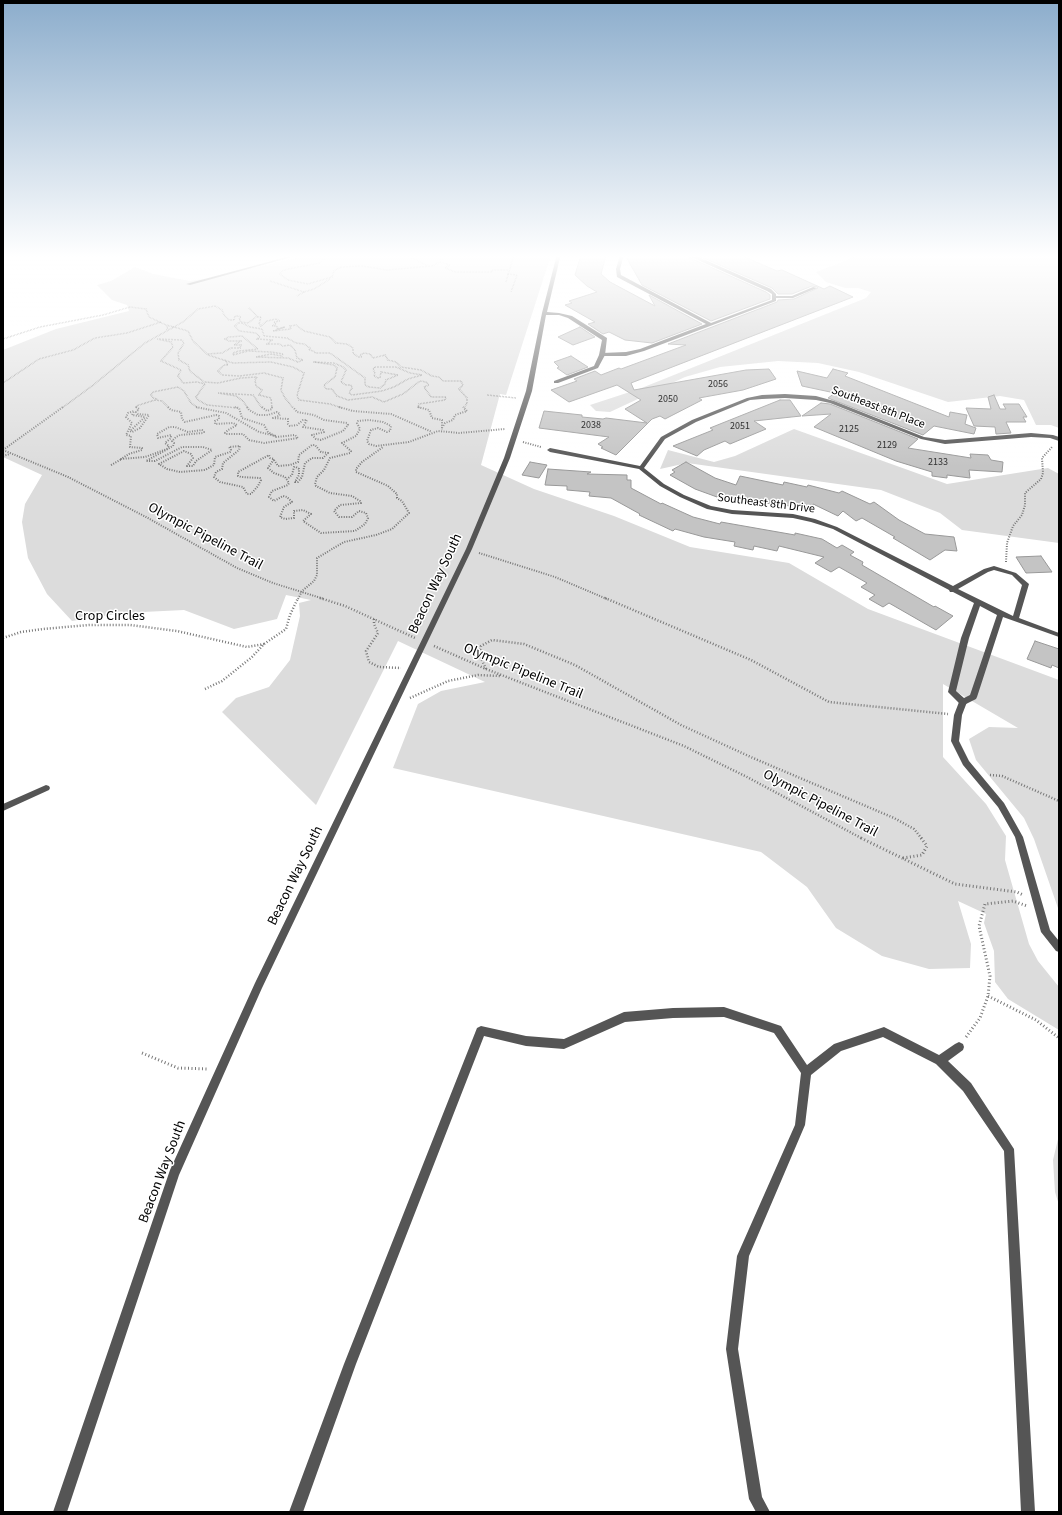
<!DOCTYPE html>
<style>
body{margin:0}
#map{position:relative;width:1062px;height:1515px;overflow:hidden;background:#fff;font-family:"Source Sans 3",sans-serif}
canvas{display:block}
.frame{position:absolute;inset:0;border:4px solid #000;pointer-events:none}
</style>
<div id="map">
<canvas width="1062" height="1515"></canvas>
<div class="frame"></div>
</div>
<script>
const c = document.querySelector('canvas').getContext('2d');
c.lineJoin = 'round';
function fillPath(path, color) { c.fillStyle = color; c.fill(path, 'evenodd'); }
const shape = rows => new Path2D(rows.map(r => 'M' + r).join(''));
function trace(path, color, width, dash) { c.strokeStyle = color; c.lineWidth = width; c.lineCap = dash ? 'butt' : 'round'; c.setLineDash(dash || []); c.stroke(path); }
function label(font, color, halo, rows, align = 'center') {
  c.font = font + ' "Source Sans 3",sans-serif'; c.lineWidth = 3; c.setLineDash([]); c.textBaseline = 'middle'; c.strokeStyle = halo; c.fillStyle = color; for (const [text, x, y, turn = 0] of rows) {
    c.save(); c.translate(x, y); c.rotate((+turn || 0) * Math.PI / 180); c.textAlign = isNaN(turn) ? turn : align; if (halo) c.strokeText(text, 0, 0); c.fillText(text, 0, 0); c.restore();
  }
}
fillPath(shape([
 [309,255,551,255,506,395,500,394,481,465,534,489,614,516,690,547,789,563,868,609,1059,680,1059,911,1034,839,1024,818,976,760,969,739,989,727,1018,728,943,684,943,757,986,804,1006,836,1005,860,1029,944,1038,961,1059,987,1059,1030,1008,999,995,982,994,951,984,923,986,914,958,901,971,944,970,968,929,969,882,956,836,928,807,887,761,852,393,768,418,704,441,691,485,682,398,641,316,805,222,712,236,698,269,687,290,660,300,616,299,603,311,600,286,595,277,619,234,629,184,610,122,613,72,621,47,594,28,558,22,522,25,504,42,475,3,457,3,350,56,329,129,311,127,305,112,300,97,285,111,281,135,267,153,274,190,281,210,278],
 [860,255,1059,255,1059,428,1051,425,1036,425,1024,400,1000,396,948,402,859,372,818,363,778,361,720,367,685,377,610,412,596,411,590,405,639,389,866,298,871,292,858,288,845,288,826,282,816,272],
 [794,429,947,484,1048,468,1059,474,1059,543,962,530,940,513,881,490,687,463,660,469,668,450,714,462,735,456],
 [1059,1135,1059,1205,1055,1192,1053,1160]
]), '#dcdcdc');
const building = shape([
 [581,255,606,255,601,274,610,282,655,306,649,295,702,324,652,343,625,340,609,332,603,334,588,324,595,322,565,305,572,303,569,301,597,292,587,286,575,275,581,255],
 [625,255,688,255,688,257,766,292,770,295,770,299,711,321,642,285,625,255],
 [697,255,740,255,777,271,782,270,824,289,830,286,853,297,631,383,634,390,746,370,769,369,776,379,743,390,699,398,702,400,665,419,660,416,652,419,616,455,601,448,603,447,598,444,609,437,539,428,544,411,582,415,582,417,603,419,606,418,647,423,625,409,641,400,617,385,569,402,551,390,577,381,574,379,595,371,601,375,619,368,621,369,686,345,668,344,777,302,778,300,794,299,818,288,817,287,812,286,792,294,778,294,772,288,697,255],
 [580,327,595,337,573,345,558,337,580,327],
 [571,356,588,367,567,375,557,368,559,367,554,362,571,356],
 [833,369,848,373,845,376,949,417,950,412,967,415,965,424,976,428,974,434,934,426,923,435,828,398,835,393,802,386,797,371,827,378,833,369],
 [994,395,1000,409,1006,409,1003,404,1019,404,1027,417,1023,417,1026,422,1006,422,1011,433,996,434,995,427,974,426,966,408,991,409,988,397,994,395],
 [780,400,790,400,801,416,754,421,766,429,730,444,725,441,704,450,697,456,673,446,713,430,710,428,780,400],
 [821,403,830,404,918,439,908,448,971,458,970,454,988,455,991,460,1003,462,1002,472,969,470,970,478,947,475,947,478,932,476,932,472,896,461,814,427,831,414,802,416,821,403],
 [530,462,547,465,539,478,522,475,530,462],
 [686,462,715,478,736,485,740,476,783,485,784,482,807,487,808,485,839,493,842,491,870,504,874,502,899,520,925,534,954,537,957,551,945,550,930,560,893,538,895,537,862,518,856,521,843,511,838,516,813,504,811,509,790,503,789,506,772,502,771,504,746,498,745,501,719,495,717,497,695,489,670,475,675,472,672,470,686,462],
 [548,469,591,472,587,474,627,475,627,480,631,480,631,488,661,504,662,503,693,517,720,524,721,522,795,535,795,533,822,539,837,548,842,545,854,552,850,555,863,562,862,565,934,607,935,606,953,616,936,630,889,603,883,607,869,599,875,595,861,587,867,583,839,567,831,572,815,563,824,557,779,546,777,551,754,546,753,550,734,546,735,542,704,537,675,529,673,531,639,515,640,514,611,498,589,496,590,492,567,490,567,486,545,485,548,469],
 [1041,556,1052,572,1026,573,1016,557,1041,556],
 [1035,641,1059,649,1059,668,1052,665,1051,668,1027,659,1035,641]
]);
fillPath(building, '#c4c4c4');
trace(building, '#999', 1);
trace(shape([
 [332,255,325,258,320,263,288,269,282,271,280,274,288,280,308,284,332,277,334,271,341,267,362,266,387,270,432,266,440,262],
 [411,255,412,258,428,266],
 [445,255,440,262,450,265,445,268,455,272,492,272,492,270,509,270],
 [507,274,517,275,511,292],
 [270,281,304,292,297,296],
 [506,282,514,255],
 [304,292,314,289,330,279],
 [249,308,258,317],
 [3,339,40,327,103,315,130,307,146,309,149,317,166,325,168,328,166,330],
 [208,355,233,363,271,362,293,367,304,373,297,395,299,400,330,404,342,408],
 [225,360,228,365,224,365,218,371,222,375,239,376,264,373,283,378,281,390,285,398,293,408],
 [3,383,39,359,73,350,95,338,127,333,161,322],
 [487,395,516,398],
 [157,399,153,398,151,395,153,392,178,387,184,391,191,403,198,408],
 [62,408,92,386,145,343,174,327,166,325],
 [136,408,136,406,155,400,162,401,169,408],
 [238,408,207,405,198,400,196,397,205,384,197,382,183,383,178,376,181,370,161,361,173,347,171,342,157,339,182,340,184,343,178,353,179,360,188,365,190,371,204,382,218,383,241,378,257,377,255,380,256,386,262,390,259,395,271,398,272,408],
 [248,408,243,401,236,396,218,393,253,395,262,408],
 [421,408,418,407,419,404,445,400,446,397,431,397,424,387,429,385,426,382,420,381,403,394,384,402,372,397,348,400,337,396,332,389,326,389,324,385,335,377,337,368,334,365,314,362,334,363,343,367,346,370,341,382,346,385,351,385,352,388,349,393,352,395,382,391,394,387,408,379,422,375,410,373,396,367,375,367,373,369,375,373,374,376,378,378,380,378,381,372,398,375,386,380,385,384,380,388,369,387,365,385,365,378,330,353,315,353,314,351,309,350,310,348,304,344,296,343,287,338,264,336,262,329,250,327,242,323,238,323,235,326,239,331,256,333,260,337,257,339,272,340,267,344,279,344,283,346,290,345,295,350,297,358,303,360,298,362,288,358,256,357,271,354,282,356,283,354,271,352,248,351,233,355,233,353,239,351,258,349,242,336,229,337,225,339,229,341,241,341,234,345,241,345,240,348,231,348,222,353,207,354,193,341,188,331,174,327,183,322,198,309,215,306,222,310,224,315,229,320,234,320,235,316,238,316,241,317,239,319,241,322,248,323,256,317,261,317,259,324,261,326,267,321,276,319,280,321,274,322,276,324,272,326,277,326,277,329,285,327,273,331,291,329,290,326,296,325,304,331,330,337,336,343,347,344,353,348,353,353,358,357,362,357,360,355,364,353,370,354,373,358,385,355,388,360,396,362,401,367,421,370,432,376,439,377,443,381,461,381,463,385,459,389,467,398,467,403,464,408]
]), '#777', 1.5, [0.5, 1]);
trace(shape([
 [136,407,139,409,136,412,138,414,149,415,140,428,132,432,130,431,145,417,132,415,134,411,128,413,126,417,132,423,126,435,131,436,130,447,142,448,142,450,129,454,121,459,145,457,167,449,169,446,165,443,171,438,171,435,158,438,157,434,169,427,175,427,188,432,202,430,204,432,203,433,180,435,176,437,172,441,174,443,173,446,146,461,155,461,182,447,203,447,212,450,196,461,193,466,187,466,193,458,191,454,184,451,159,464,167,469,180,472,205,470,214,465,215,457,230,452,231,450,229,447,240,446,239,450,223,463,222,469,216,472,214,477,220,482,243,487,247,494,251,494,258,486,261,480,260,478,241,477,238,476,238,472,269,455,270,458,274,459,268,468,274,473,285,477,289,483,288,485,272,491,269,497,274,501,283,496,287,497,292,502,284,507,280,517,285,519,294,518,294,511,303,510,311,514,303,521,321,533,355,531,365,524,368,518,366,513,359,511,352,517,339,517,334,511,340,505,361,503,360,501,352,496,330,493,316,486,315,484,317,477,324,470,330,458,350,453,351,451,342,443,356,436,360,429,357,423,358,421,369,420,383,422,391,426,390,431,387,432,378,428,371,430,367,441,369,444,376,446,409,442,438,431,459,433,505,429],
 [168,407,171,410,181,412,182,419,185,422,216,415,219,416,219,419,215,421,215,424,233,423,237,425,228,430,225,433,226,434,243,434,249,440,264,443,298,438,295,435,276,437,268,432,264,425,242,418,239,408,234,407],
 [196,407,226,413,259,432,276,436],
 [247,407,249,410,258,415,268,415,277,412,280,414,279,416,273,418,288,419,288,424,290,426,297,425,303,420,307,420,303,427,323,430,324,432,312,435,316,439,321,440,343,431,348,425,347,423,324,420,314,415,297,412,293,407],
 [262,407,267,411,272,409,272,407],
 [339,407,353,411,391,414,432,432],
 [418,407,429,410,432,418,442,420,442,430],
 [442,428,445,423,453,420,455,415,467,411,463,407],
 [523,442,541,447],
 [3,450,68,477,146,517,237,568,273,583,324,599],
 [3,450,63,407],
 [3,456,10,454],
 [274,460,278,466,290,465,298,462,299,455,312,445,315,445,321,452,328,453,323,458,312,458,305,463,302,477,298,482,295,482,299,475,299,469,296,467,294,467,292,475,287,479],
 [111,465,122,459],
 [479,553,555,577,607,599],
 [1006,562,1007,543,1013,526,1022,515,1025,505,1025,493,1041,479,1043,473,1042,458,1052,447],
 [298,599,302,591,314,581,317,575,317,558,344,542,376,535,392,529,409,513,402,501,397,498,397,494,388,486,356,472,356,469,362,462,383,447]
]), '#777', 2, [1, 1.5]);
trace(shape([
 [320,598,345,606,415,638],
 [605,598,751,660,829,702,948,714],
 [374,619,374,624,378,633,366,651,369,662,379,667,401,668],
 [3,638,21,632,43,629,89,625,130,625,177,631,247,647,264,644],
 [434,646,486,669,684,746,747,777,863,839],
 [486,669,479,654,481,646,492,640,524,644,575,665,681,725,753,758,894,818,914,829,922,839],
 [205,689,222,681,252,657,264,644,286,629,290,615,298,598],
 [410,698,448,681,478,675,500,676],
 [990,775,1002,776,1059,801]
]), '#777', 2.5, [1, 2]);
trace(shape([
 [861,838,955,884,1017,892,1023,895],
 [903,858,922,855,927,846,921,838],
 [988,996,1036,1020,1059,1038],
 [966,1037,980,1018,988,996,990,976,979,926,985,904,1013,901,1027,906],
 [142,1053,178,1068,208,1069]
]), '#777', 3, [1, 2.5]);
fillPath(shape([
 [557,261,559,262,547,312,559,313,572,316,607,338,605,355,598,368,558,383,554,383,554,381,594,366,599,355,602,340,568,318,559,315,546,315,532,391,510,458,472,549,262,988,179,1175,67,1512,53,1512,170,1170,255,983,466,549,504,458,526,391,542,313,555,262,557,261],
 [813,287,817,288,793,298,775,298,773,297,775,296,792,296,813,287],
 [46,785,49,786,50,788,49,790,3,811,3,804,46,785],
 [724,1007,781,1026,807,1065,834,1044,884,1027,939,1055,955,1044,959,1042,963,1044,964,1047,963,1050,948,1061,971,1083,1014,1149,1035,1512,1021,1512,1004,1151,963,1091,936,1064,883,1037,841,1051,811,1075,805,1125,749,1256,738,1349,762,1497,770,1512,756,1512,749,1499,726,1349,737,1256,795,1125,801,1073,774,1033,724,1017,673,1018,625,1022,564,1049,526,1046,484,1036,356,1364,303,1512,289,1512,344,1364,477,1028,481,1026,526,1036,564,1039,624,1012,673,1008,724,1007]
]), '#555');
fillPath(shape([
 [294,255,299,255,190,285,186,284,294,255],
 [557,255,561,255,559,262,557,263,555,262,557,255],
 [620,255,624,255,620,269,621,275,711,323,772,300,772,294,767,291,689,256,689,255,694,255,771,289,776,294,776,301,644,351,626,356,600,356,599,355,602,353,626,352,640,349,706,324,617,277,616,269,620,255],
 [785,394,816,396,834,401,924,437,945,440,1031,433,1053,435,1059,437,1059,441,1050,438,1031,437,945,444,921,439,830,403,816,400,785,398,762,399,750,400,696,422,665,439,644,468,664,484,684,495,711,506,732,510,793,514,815,519,837,527,953,586,984,569,994,566,1016,573,1029,584,1019,618,1059,633,1059,637,1003,617,977,697,976,699,966,704,960,704,948,692,961,638,974,603,953,592,950,592,949,590,833,529,811,522,793,518,732,514,707,509,680,497,660,486,639,469,550,452,547,450,550,448,640,466,661,437,692,420,747,398,762,395,785,394],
 [994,570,1012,575,1022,585,1013,616,958,589,988,572,994,570],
 [980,606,997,615,970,695,964,698,956,691,969,638,980,606]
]), '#555');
fillPath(shape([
 [963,699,967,702,962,715,959,741,969,761,1004,803,1023,837,1050,930,1059,941,1059,952,1056,951,1041,932,1015,837,998,807,963,765,951,741,954,715,959,702,963,699]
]), '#555');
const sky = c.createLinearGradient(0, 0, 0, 467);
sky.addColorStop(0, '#8cadcc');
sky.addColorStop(0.55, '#fff');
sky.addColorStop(1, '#ffffff00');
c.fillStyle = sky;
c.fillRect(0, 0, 1062, 467);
label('10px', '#313131', null, [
 ["2056",718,385],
 ["2050",668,400],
 ["2038",591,426],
 ["2051",740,427],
 ["2125",849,430],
 ["2129",887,446],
 ["2133",938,463]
]);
label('12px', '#000', '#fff', [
 ["Southeast 8th Place",878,408,21],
 ["Southeast 8th Drive",766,504,7]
]);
label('14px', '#000', '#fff', [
 ["Olympic Pipeline Trail",205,537,28],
 ["Beacon Way South",436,584,-65],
 ["Crop Circles",110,617],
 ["Olympic Pipeline Trail",523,672,22],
 ["Olympic Pipeline Trail",820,804,28],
 ["Beacon Way South",296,876,-64],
 ["Beacon Way South",163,1172,-69]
]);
</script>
